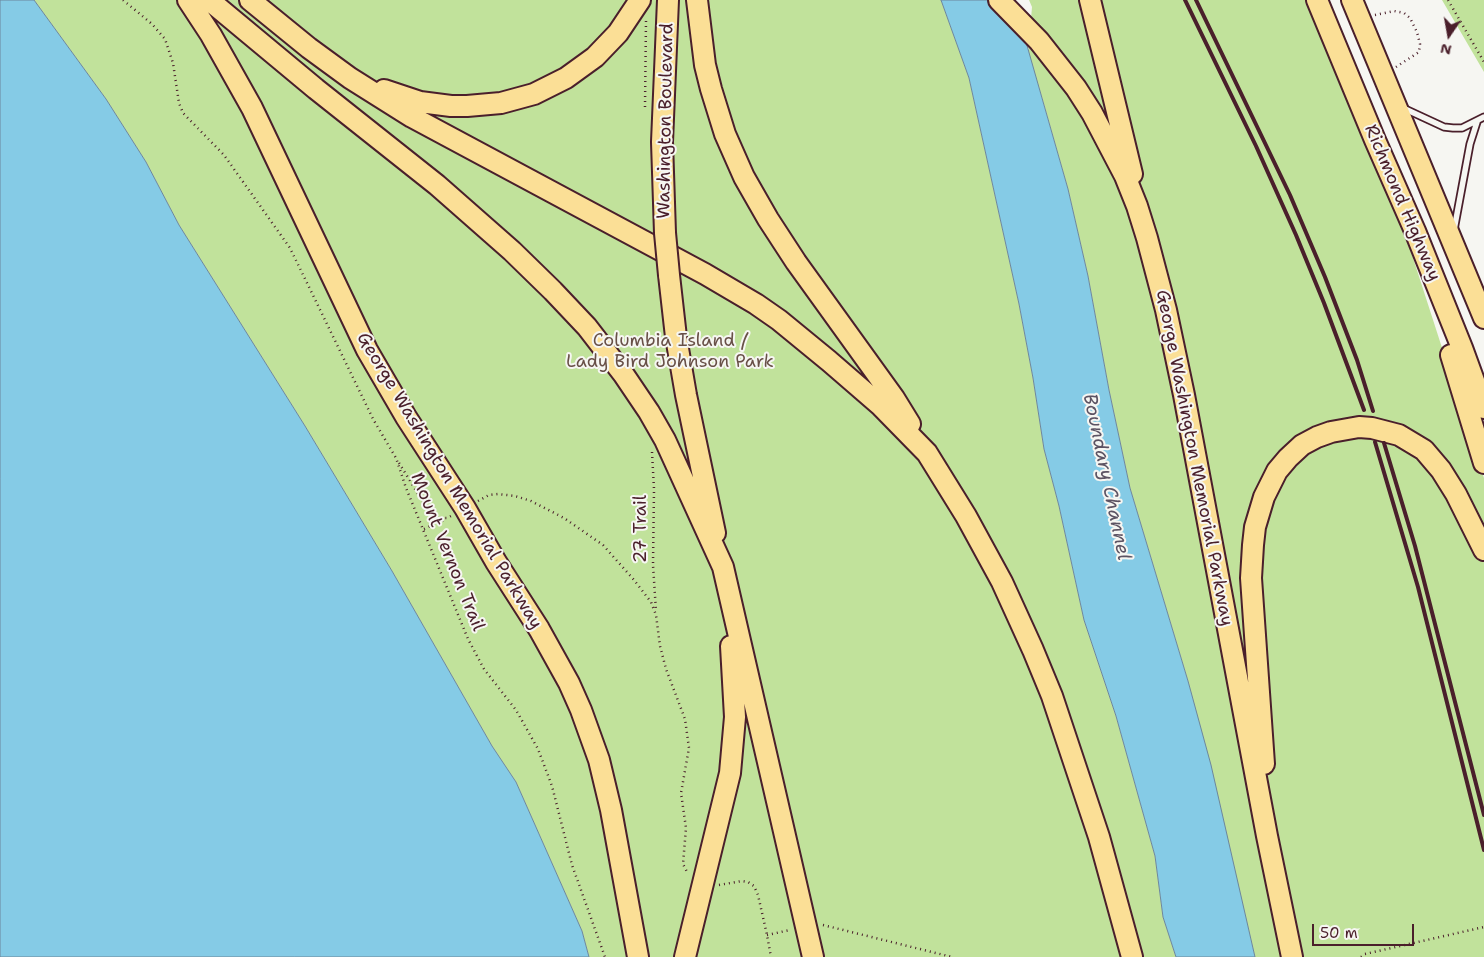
<!DOCTYPE html>
<style>
body{margin:0}
#map{position:relative;width:1484px;height:957px;overflow:hidden;background:#f6f6f2;font-family:"Shantell Sans",sans-serif}
canvas{display:block}
.north{position:absolute;left:1424px;top:10px;width:50px;height:50px;-webkit-text-stroke:4px #f6f6f2;paint-order:stroke;rotate:192deg;font-size:14px;font-weight:700;line-height:20px;text-align:center;color:#4a1f2b}
.north::after{content:'';display:block;margin:auto;width:18px;height:22px;background:#4a1f2b;clip-path:polygon(50% 0,100% 100%,50% 72%,0 100%)}
.scale{position:absolute;left:1312px;top:924px;width:102px;height:22px;box-sizing:border-box;border:2px solid #4a1f2b;border-top:0;padding-left:6px;font-size:15px;line-height:18px;white-space:nowrap;color:#4a1f2b;-webkit-text-stroke:4px #f6f6f2;paint-order:stroke}
</style>
<div id="map">
<canvas width="1484" height="957"></canvas>
<div class="north">N</div>
<div class="scale">50 m</div>
</div>
<script>
const c = document.querySelector('canvas').getContext('2d');
c.lineJoin = 'round';
function fillPath(path, color) { c.fillStyle = color; c.fill(path, 'evenodd'); }
const shape = rows => new Path2D(rows.map(r => 'M' + r).join(''));
function trace(path, color, width, dash) { c.strokeStyle = color; c.lineWidth = width; c.lineCap = dash ? 'butt' : 'round'; c.setLineDash(dash || []); c.stroke(path); }
function label(font, color, halo, rows, align = 'center') {
  c.font = font + ' "Shantell Sans",sans-serif'; c.lineWidth = 4; c.setLineDash([]); c.textBaseline = 'middle'; c.strokeStyle = halo; c.fillStyle = color; for (const [text, x, y, turn = 0] of rows) {
    c.save(); c.translate(x, y); c.rotate((+turn || 0) * Math.PI / 180); c.textAlign = isNaN(turn) ? turn : align; if (halo) c.strokeText(text, 0, 0); c.fillText(text, 0, 0); c.restore();
  }
}
fillPath(shape([
 [34,0,941,0,969,78,1019,304,1033,378,1044,449,1059,506,1084,620,1116,716,1155,856,1163,917,1176,957,589,957,582,931,516,782,492,746,392,571,305,426,179,225,146,162,106,99],
 [1029,0,1311,0,1375,140,1484,478,1484,957,1255,957,1188,681,1130,488,1109,390,1088,276,1068,189,1043,101,1028,53,1032,7],
 [1442,0,1484,0,1484,72]
]), '#c1e29b');
const water = shape([
 [0,0,34,0,106,99,146,162,179,225,305,426,392,571,492,746,516,782,582,931,589,957,0,957,0,0],
 [941,0,1014,0,1068,189,1088,276,1109,390,1130,488,1188,681,1211,765,1255,957,1176,957,1163,917,1155,856,1116,716,1084,620,1059,506,1044,449,1033,378,1019,304,969,78,941,0]
]);
fillPath(water, '#85cbe6');
trace(water, '#6d869b', 1);
const service = shape([
 [1403,108,1444,127,1453,128,1462,128,1484,117],
 [1454,230,1470,144,1477,122]
]);
const motorway = shape([
 [188,0,211,35,252,108,367,350,406,417,465,508,496,562,539,629,569,683,581,710,599,760,611,810,638,957],
 [209,0,316,89,437,185,512,251,553,291,587,327,624,375,649,412,665,440,723,567,813,957],
 [250,0,309,48,350,78,412,117,705,274,756,304,779,320,829,361,881,406,927,453,966,516,1002,582,1033,650,1052,696,1099,837,1132,957],
 [697,0,705,65,711,89,725,134,744,177,768,219,796,262,894,398,910,424],
 [999,0,1039,41,1076,88,1092,113,1125,176,1137,206,1147,238,1166,310,1184,395,1267,836,1292,957],
 [1090,0,1132,174],
 [1317,0,1375,140,1415,231,1462,348,1484,408],
 [1352,0,1484,318],
 [384,90,420,102,451,106,467,106,501,103,534,94,566,78,595,57,618,33,640,0],
 [665,233,662,142,668,0],
 [669,275,676,337,686,395,715,533],
 [1451,355,1484,463],
 [1264,764,1251,578,1253,545,1255,527,1264,497,1277,471,1288,458,1302,445,1317,437,1331,432,1359,427,1372,428,1399,435,1424,450,1441,470,1456,494,1484,550],
 [685,957,730,773,735,717,731,646]
]);
trace(service, '#4a1f2b', 9);
trace(motorway, '#4a1f2b', 24);
trace(shape([
 [123,0,152,24,165,39,173,63,179,103,183,113,224,155,290,248,373,419,396,458,406,488,468,639,484,669,516,710,538,749,552,786,572,865,605,957],
 [1448,0,1484,62],
 [1375,15,1394,11,1404,13,1410,18,1417,32,1420,44,1419,52,1396,67],
 [645,107,646,20],
 [652,452,654,489,653,565,656,611],
 [399,463,428,510,440,518,447,518,451,516],
 [478,501,489,495,498,494,515,496,531,501,564,518,603,545,634,580,651,602,656,615,660,646,666,669,685,719,689,748,681,793,686,828,683,864,688,874],
 [424,529,446,519],
 [719,885,742,881,748,882,754,886,758,895,767,935,771,957],
 [823,925,952,957],
 [767,935,790,930],
 [1361,957,1365,954,1484,927]
]), '#4a1f2b', 2.5, [1, 4]);
trace(service, '#f6f6f2', 5.5);
trace(motorway, '#fbdf96', 20);
trace(shape([
 [1185,0,1256,146,1296,235,1324,303,1364,410],
 [1196,0,1290,195,1325,277,1357,360,1373,411],
 [1375,442,1418,587,1484,850],
 [1384,443,1415,546,1484,815]
]), '#4a1f2b', 4);
const motorwayBridge = shape([
 [665,233,669,275]
]);
trace(motorwayBridge, '#4a1f2b', 24, []);
trace(motorwayBridge, '#fbdf96', 20);
label('18px', '#4a1f2b', '#f6f6f2', [
 ["Washington Boulevard",666,121,-89],
 ["Richmond Highway",1402,203,67],
 ["George Washington Memorial Parkway",1194,458,79],
 ["George Washington Memorial Parkway",449,481,59],
 ["27 Trail",641,529,-90],
 ["Mount Vernon Trail",447,552,68]
]);
label('18px', '#685047', '#f6f6f2', [
 ["Columbia Island /",670,341],
 ["Lady Bird Johnson Park",670,362]
]);
label('italic 19px', '#5c5363', '#f6f6f2', [
 ["Boundary Channel",1106,477,78]
]);
</script>
